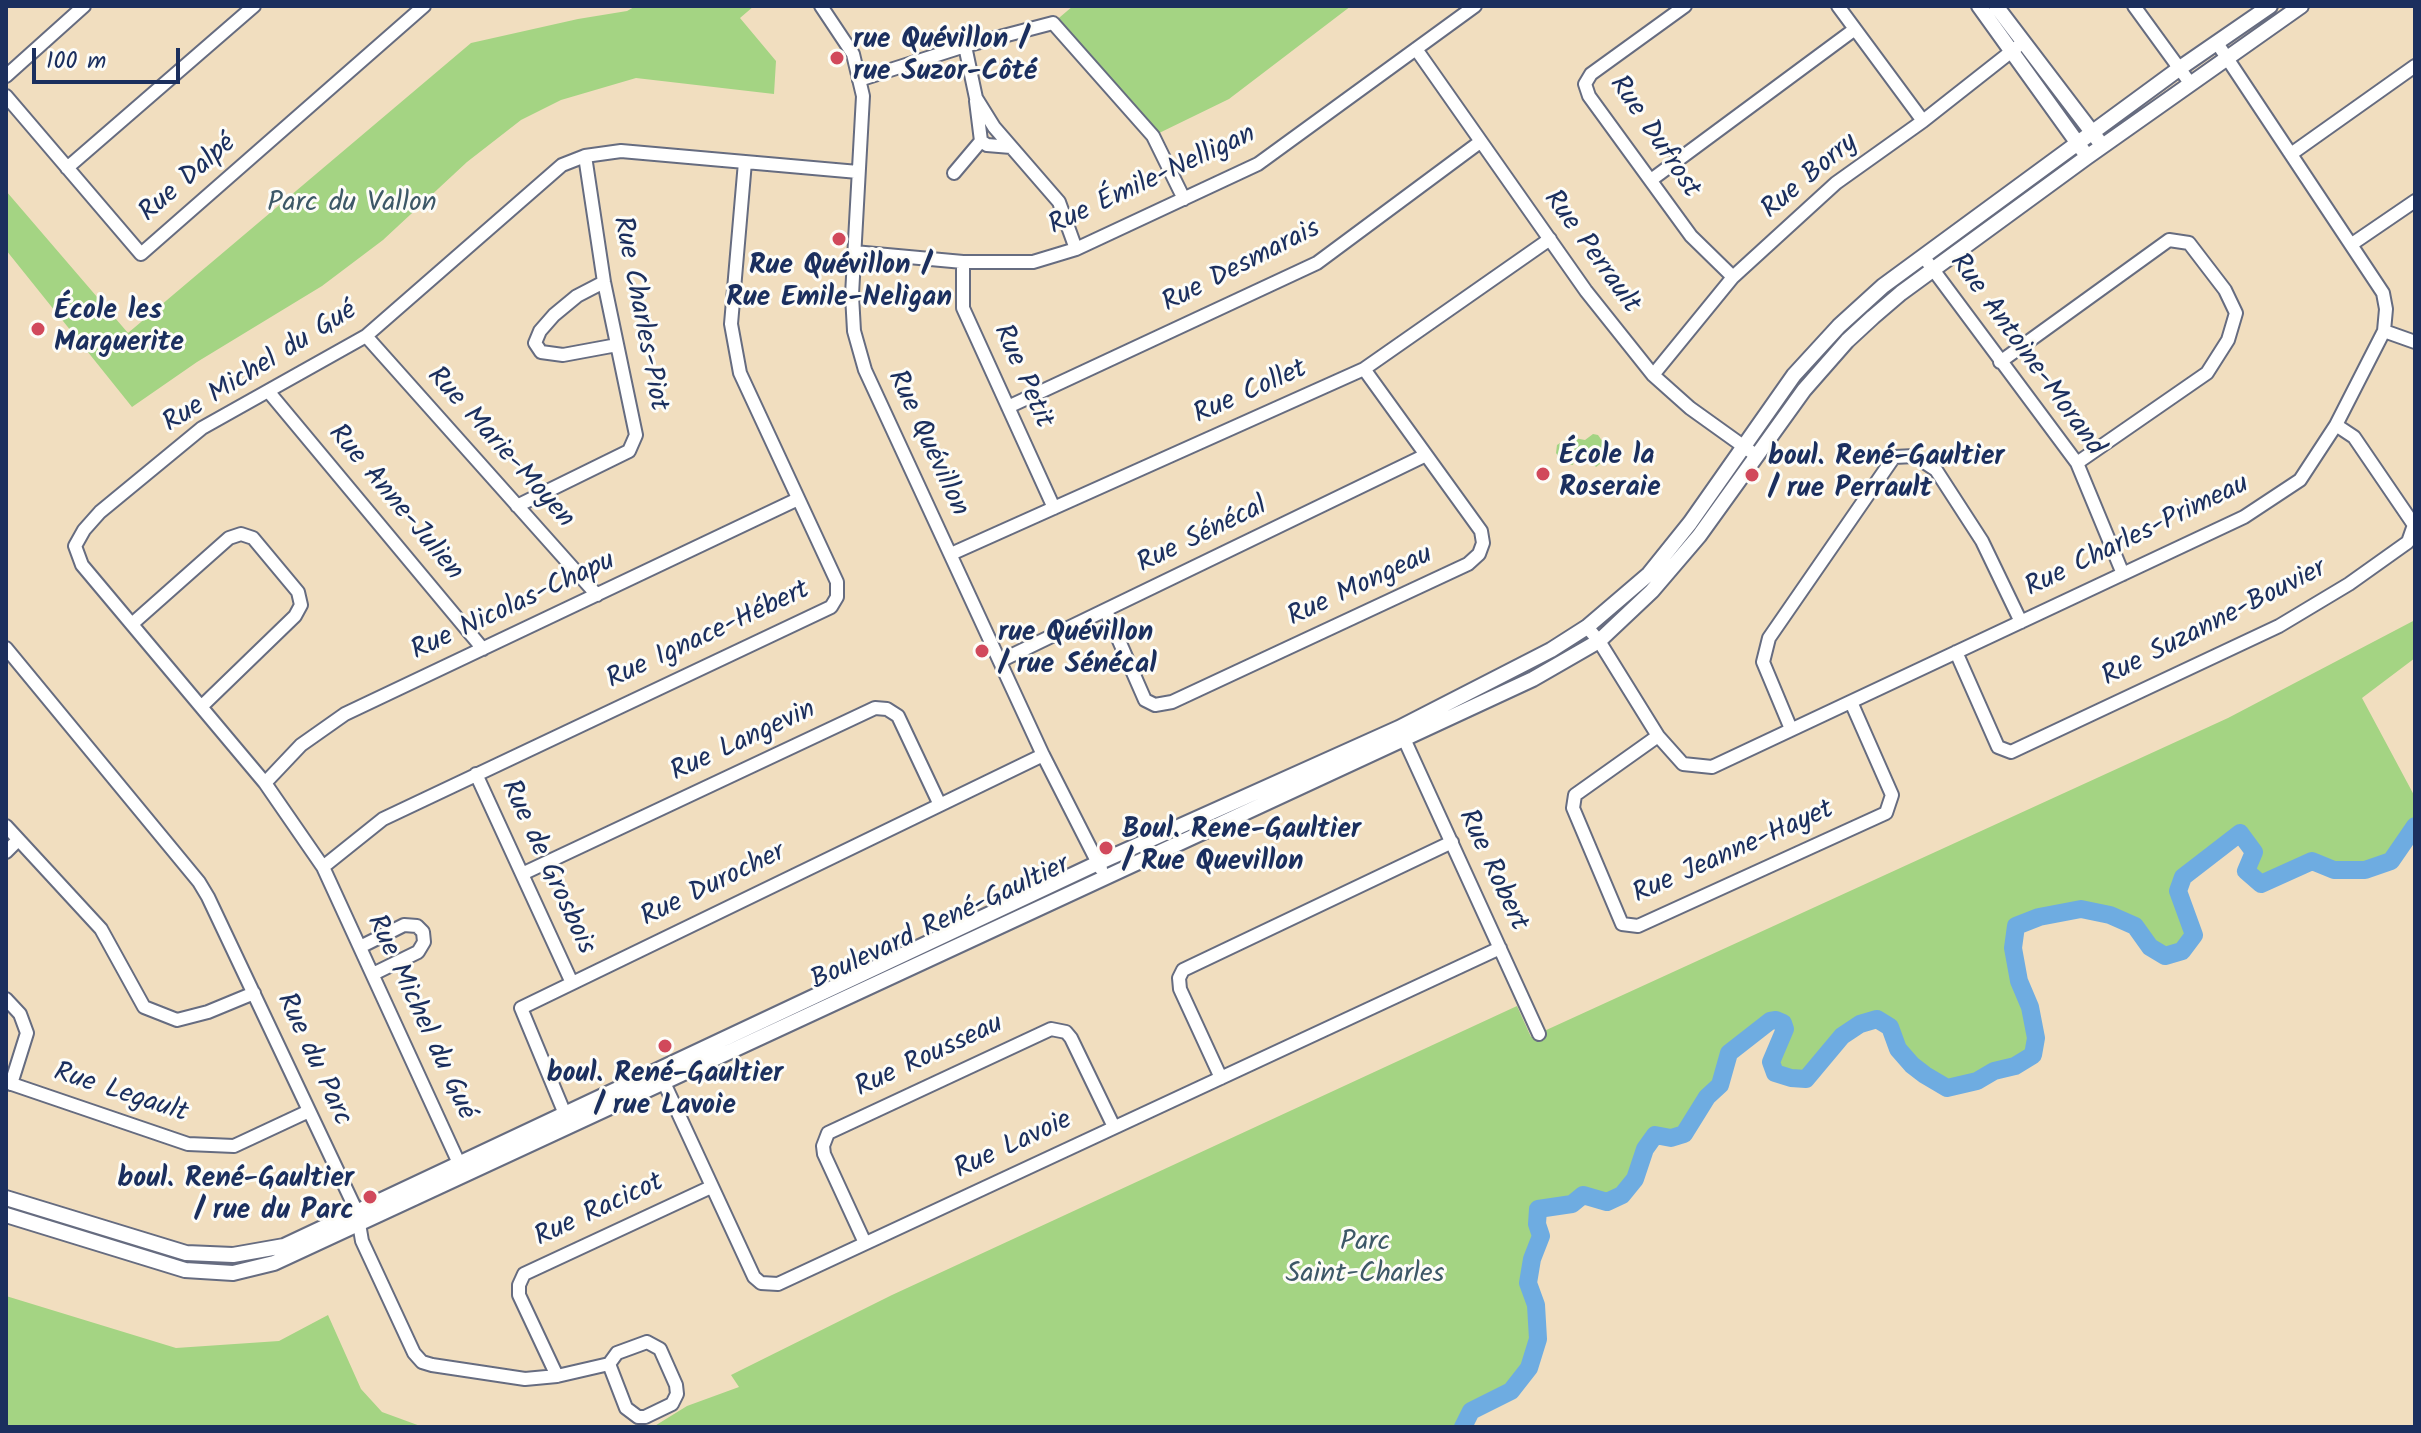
<!DOCTYPE html>
<meta charset="utf-8">
<style>
body{margin:0}
#map{position:relative;width:2421px;height:1433px;overflow:hidden;background:#f1debf;font-family:Kalam,sans-serif}
canvas{display:block}
.frame{position:absolute;inset:0;border:8px solid #1b2f5e;pointer-events:none}
.scale{position:absolute;left:32px;top:48px;width:148px;height:36px;box-sizing:border-box;border:4px solid #1b2f5e;border-top:0;padding-left:10px;font-size:24px;line-height:28px;white-space:nowrap;color:#1b2f5e;-webkit-text-stroke:6px #fdfcf7;paint-order:stroke}
</style>
<div id="map">
<canvas width="2421" height="1433"></canvas>
<div class="frame"></div>
<div class="scale">100 m</div>
</div>
<script>
const c = document.querySelector('canvas').getContext('2d');
c.lineJoin = 'round';
function fillPath(path, color) { c.fillStyle = color; c.fill(path, 'evenodd'); }
const shape = rows => new Path2D(rows.map(r => 'M' + r).join(''));
function trace(path, color, width, dash) { c.strokeStyle = color; c.lineWidth = width; c.lineCap = dash ? 'butt' : 'round'; c.setLineDash(dash || []); c.stroke(path); }
function label(font, color, halo, rows, align = 'center') {
  c.font = font + ' Kalam,sans-serif'; c.lineWidth = 6; c.setLineDash([]); c.textBaseline = 'middle'; c.strokeStyle = halo; c.fillStyle = color; for (const [text, x, y, turn = 0] of rows) {
    c.save(); c.translate(x, y); c.rotate((+turn || 0) * Math.PI / 180); c.textAlign = isNaN(turn) ? turn : align; if (halo) c.strokeText(text, 0, 0); c.fillText(text, 0, 0); c.restore();
  }
}
fillPath(shape([
 [636,6,754,6,740,18,776,61,774,94,636,78,561,100,521,120,467,162,383,240,322,286,197,362,132,407,6,250,6,191,128,333,471,43,578,19,627,11],
 [1073,6,1351,6,1229,99,1153,136,1053,23],
 [1593,434,1598,435,1608,449,1608,458,1596,467,1586,457,1575,455,1573,465,1563,463,1556,453,1557,445,1569,437,1585,440],
 [2415,620,2415,658,2362,698,2415,797,2415,826,2391,861,2365,870,2334,870,2312,861,2261,884,2246,871,2254,852,2240,833,2183,877,2178,891,2194,935,2182,951,2165,956,2150,947,2135,926,2110,915,2081,909,2039,917,2017,926,2013,948,2019,981,2030,1007,2036,1038,2033,1055,2015,1066,1994,1071,1977,1081,1947,1088,1925,1075,1912,1065,1898,1049,1890,1027,1877,1019,1860,1024,1842,1036,1806,1079,1791,1078,1775,1073,1771,1062,1785,1029,1783,1023,1776,1020,1770,1021,1729,1053,1720,1085,1707,1097,1684,1134,1671,1138,1655,1135,1645,1149,1635,1179,1622,1195,1607,1202,1583,1195,1572,1204,1538,1209,1537,1224,1541,1236,1532,1259,1529,1282,1536,1305,1538,1339,1529,1368,1511,1391,1471,1411,1463,1427,653,1427,687,1406,739,1387,731,1375,892,1295,1517,1006,1531,1037,2228,718],
 [6,1296,176,1348,279,1341,328,1315,361,1389,382,1412,423,1427,6,1427]
]), '#a4d483');
trace(shape([
 [1463,1427,1471,1411,1511,1391,1529,1368,1538,1339,1536,1305,1528,1283,1532,1259,1541,1236,1537,1224,1538,1209,1572,1204,1583,1195,1607,1202,1622,1195,1635,1179,1645,1149,1655,1135,1671,1138,1684,1134,1707,1097,1720,1085,1729,1053,1770,1021,1776,1020,1783,1023,1785,1029,1771,1062,1775,1073,1791,1078,1806,1079,1842,1036,1860,1024,1877,1019,1890,1027,1898,1049,1912,1065,1925,1075,1947,1088,1977,1081,1994,1071,2015,1066,2033,1055,2036,1038,2030,1007,2019,981,2013,948,2016,926,2039,917,2081,909,2110,915,2135,926,2150,947,2165,956,2182,951,2194,935,2178,891,2183,877,2240,833,2254,852,2246,871,2261,884,2312,861,2334,870,2365,870,2391,861,2415,826]
]), '#6eace1', 18);
const minor = shape([
 [821,6,853,54,863,96,852,295,854,331,865,370,1043,755,1101,869],
 [1685,6,1591,74,1585,84,1589,96,1691,236,1733,277],
 [1838,6,1923,121],
 [2134,6,2190,83],
 [965,46,976,98,994,127,1059,202,1076,249],
 [1416,49,1586,291,1653,375,1690,408,1757,456],
 [6,76,84,6],
 [859,80,965,46,1053,23,1153,136,1184,199],
 [6,96,141,254,424,6],
 [976,101,981,141,987,145,1011,147],
 [2291,154,2415,66],
 [67,168,254,6],
 [954,173,981,141],
 [1651,180,1855,29],
 [2352,244,2415,201],
 [854,252,963,262,1033,262,1076,249,1258,164,1475,6],
 [1923,256,2077,463,2123,574],
 [963,262,963,308,1054,508],
 [604,282,577,296,554,315,540,331,535,343,541,352,563,355,617,345],
 [2384,331,2415,342],
 [366,336,597,595],
 [2000,362,2169,240,2189,243,2225,290,2236,313,2228,340,2207,373,2077,463],
 [1653,375,1733,277,1836,183,1923,121,2017,47],
 [268,391,483,649],
 [1008,407,1317,263,1480,142],
 [517,506,629,451,636,435,604,282,585,156],
 [951,554,1364,369,1550,239],
 [1106,611,1145,700,1155,705,1172,702,1468,564,1479,554,1483,543,1481,531,1364,369],
 [132,624,229,538,241,534,253,538,298,592,301,605,295,616,202,706],
 [1587,627,1599,641,1658,736,1683,764,1712,767,2244,517,2300,480,2336,425,2384,331,2386,309,2383,293,2217,43],
 [6,648,199,882,208,897,357,1212,362,1241,414,1353,422,1362,432,1365,525,1379,557,1376,609,1364],
 [1956,652,1998,747,2011,752,2279,626,2349,584,2408,542,2414,525,2354,437,2336,425],
 [1000,661,1426,455],
 [1791,729,1763,662,1769,638,1894,457,1915,456,1936,470,1982,541,2021,622],
 [1400,730,1539,1034],
 [1658,736,1575,795,1573,808,1622,924,1638,926,1886,813,1892,795,1851,702],
 [476,774,572,983],
 [265,783,301,745,345,714,798,499],
 [6,826,101,929,144,1007,177,1020,208,1012,254,993],
 [6,852,18,840],
 [323,867,383,819,831,607,837,597,837,582,740,373,731,324,745,162],
 [522,874,875,708,887,709,898,716,940,805],
 [360,947,404,925,417,926,423,932,424,942,418,952,373,974],
 [6,999,20,1014,27,1033,11,1084],
 [660,1074,754,1277,761,1283,778,1284,1500,948],
 [1221,1078,1180,989,1179,978,1183,970,1452,842],
 [6,1082,188,1144,234,1146,309,1111],
 [567,1119,521,1008,1043,755],
 [463,1172,323,867,265,783,82,565,75,546,84,530,100,512,202,428,366,336,562,165,585,156,621,151,858,172],
 [865,1243,824,1154,823,1146,828,1133,1051,1029,1066,1032,1071,1038,1114,1127],
 [647,1342,660,1349,676,1385,677,1394,672,1404,645,1417,638,1417,626,1408,609,1364,617,1353,647,1342],
 [557,1376,519,1295,519,1285,524,1274,711,1187]
]);
const tertiary = shape([
 [1979,6,2084,152],
 [1996,6,2098,140],
 [6,1198,186,1253,233,1255,284,1246,1098,863,1399,728,1551,650,1587,627,1649,574,1690,523,1794,375,1839,326,1883,286,2180,68,2270,6],
 [6,1215,185,1270,233,1273,274,1263,1533,679,1599,641,1652,591,1699,536,1804,390,1847,341,1873,317,1901,293,2087,157,2301,6]
]);
trace(minor, '#666c80', 16);
trace(tertiary, '#666c80', 18);
trace(minor, '#fff', 12);
trace(tertiary, '#fff', 14);
for (const [x, y, r, color] of [
 [837,58,8,"#d1495b"],
 [839,239,8,"#d1495b"],
 [38,329,8,"#d1495b"],
 [1543,474,8,"#d1495b"],
 [1752,475,8,"#d1495b"],
 [982,651,8,"#d1495b"],
 [1106,848,8,"#d1495b"],
 [665,1046,8,"#d1495b"],
 [370,1197,8,"#d1495b"]
]) { const dot = new Path2D(); dot.arc(x, y, r, 0, 2 * Math.PI); c.fillStyle = color; c.fill(dot); trace(dot, '#fdfcf7', 3); }
label('bold 28px', '#1b2f5e', '#fdfcf7', [
 ["rue Quévillon /",853,42],
 ["rue Suzor-Côté",853,74],
 ["Rue Quévillon /",839,268,"center"],
 ["Rue Emile-Neligan",839,300,"center"],
 ["École les",54,313],
 ["Marguerite",54,345],
 ["École la",1559,458],
 ["Roseraie",1559,490],
 ["boul. René-Gaultier",1768,459],
 ["/ rue Perrault",1768,491],
 ["rue Quévillon",998,635],
 ["/ rue Sénécal",998,667],
 ["Boul. Rene-Gaultier",1122,832],
 ["/ Rue Quevillon",1122,864],
 ["boul. René-Gaultier",665,1076,"center"],
 ["/ rue Lavoie",665,1108,"center"],
 ["boul. René-Gaultier",354,1181,"right"],
 ["/ rue du Parc",354,1213,"right"]
], 'left');
label('28px', '#1b2f5e', '#fdfcf7', [
 ["Rue Dufrost",1653,138,56],
 ["Rue Borry",1811,178,-40],
 ["Rue Dalpé",189,180,-41],
 ["Rue Émile-Nelligan",1153,182,-25],
 ["Rue Perrault",1590,253,54],
 ["Rue Desmarais",1242,268,-27],
 ["Rue Charles-Piot",638,314,79],
 ["Rue Antoine-Morand",2025,356,54],
 ["Rue Michel du Gué",261,369,-32],
 ["Rue Petit",1021,377,66],
 ["Rue Collet",1251,394,-24],
 ["Rue Quévillon",926,444,65],
 ["Rue Marie-Moyen",499,449,48],
 ["Rue Anne-Julien",394,504,50],
 ["Rue Sénécal",1203,537,-26],
 ["Rue Charles-Primeau",2138,538,-26],
 ["Rue Mongeau",1361,588,-25],
 ["Rue Nicolas-Chapu",514,608,-25],
 ["Rue Suzanne-Bouvier",2215,625,-27],
 ["Rue Ignace-Hébert",709,637,-25],
 ["Rue Langevin",744,743,-25],
 ["Rue Jeanne-Hayet",1734,854,-24],
 ["Rue de Grosbois",546,868,65],
 ["Rue Robert",1491,871,65],
 ["Rue Durocher",714,887,-26],
 ["Boulevard René-Gaultier",941,925,-25],
 ["Rue Michel du Gué",419,1018,65],
 ["Rue Rousseau",930,1058,-25],
 ["Rue du Parc",312,1060,65],
 ["Rue Legault",120,1095,18],
 ["Rue Lavoie",1014,1147,-25],
 ["Rue Racicot",600,1212,-25]
]);
label('28px', '#3d5867', '#fdfcf7', [
 ["Parc du Vallon",352,205],
 ["Parc",1365,1244],
 ["Saint-Charles",1365,1276]
]);
</script>
